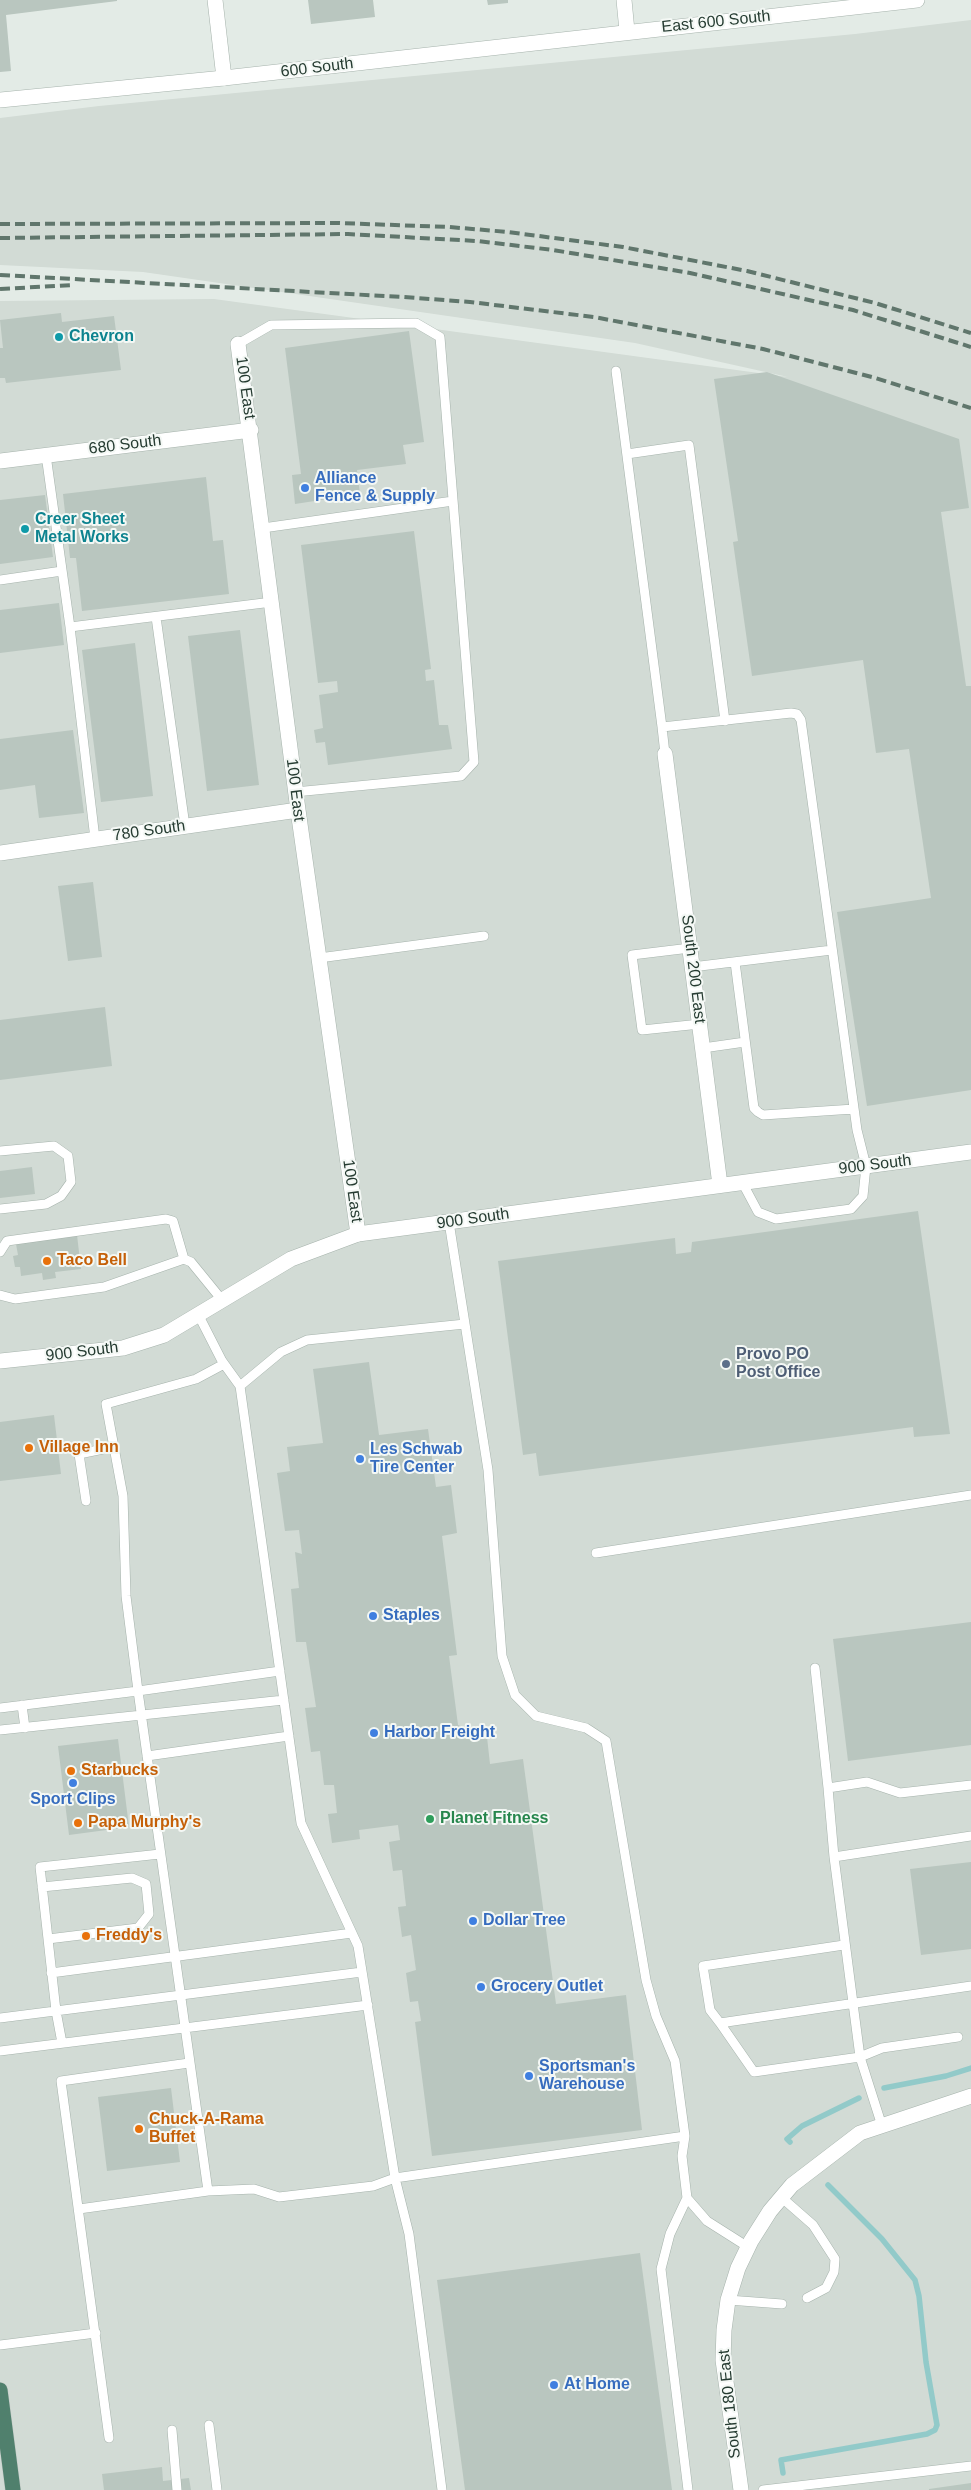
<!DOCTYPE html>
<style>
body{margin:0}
canvas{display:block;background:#e3ebe6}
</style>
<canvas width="971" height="2490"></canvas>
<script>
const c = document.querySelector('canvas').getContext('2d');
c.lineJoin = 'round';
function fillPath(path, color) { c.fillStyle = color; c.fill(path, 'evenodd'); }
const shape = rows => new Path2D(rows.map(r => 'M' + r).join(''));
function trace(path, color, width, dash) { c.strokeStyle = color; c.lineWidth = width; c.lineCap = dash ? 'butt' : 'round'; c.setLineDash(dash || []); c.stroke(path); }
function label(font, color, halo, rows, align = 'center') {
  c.font = font + ' Arial,sans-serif'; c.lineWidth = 4; c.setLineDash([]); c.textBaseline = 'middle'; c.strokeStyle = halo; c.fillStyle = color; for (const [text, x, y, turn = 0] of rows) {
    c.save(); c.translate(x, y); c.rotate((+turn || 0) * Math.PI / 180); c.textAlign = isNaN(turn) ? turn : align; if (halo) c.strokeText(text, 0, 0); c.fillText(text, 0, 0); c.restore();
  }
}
fillPath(shape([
 [971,20,971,2490,0,2490,0,301,214,299,788,377,635,343,143,272,0,265,0,118,99,106,855,34]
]), '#d2dbd5');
trace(shape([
 [884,2088,946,2076,971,2068],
 [790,2142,787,2139,802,2126,859,2098],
 [783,2473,781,2460,927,2434,935,2430,937,2425,926,2362,919,2296,915,2280,882,2239,828,2185]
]), '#92cac9', 5.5);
fillPath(shape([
 [0,0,117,0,117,1,6,15,11,71,0,72],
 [308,0,373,0,375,17,311,24],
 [487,0,508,0,508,3,488,5],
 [61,313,62,322,114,316,121,370,6,383,5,378,0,378,0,348,3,348,0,320],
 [409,331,424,442,403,445,406,464,357,470,360,494,295,504,292,475,301,474,285,348],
 [767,372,959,439,969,508,941,512,966,686,971,686,971,1090,867,1106,837,912,931,898,909,749,876,753,863,660,752,676,733,542,738,541,714,379],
 [206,477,213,541,223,540,229,594,82,611,76,558,70,558,63,494],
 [45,495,53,557,0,564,0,500],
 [414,531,431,669,425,670,426,681,434,680,439,725,448,725,452,749,328,765,325,742,316,743,314,730,323,728,319,695,338,692,337,681,318,683,301,545],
 [59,603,64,645,0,653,0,610],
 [240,630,259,785,207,791,188,636],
 [135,643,153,796,101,802,82,650],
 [73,730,84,813,39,818,35,785,0,790,0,739],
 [93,882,102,957,68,961,58,886],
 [105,1007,112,1066,0,1080,0,1020],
 [32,1167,35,1194,0,1198,0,1171],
 [918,1211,950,1434,914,1437,913,1427,539,1476,536,1453,523,1455,498,1261,675,1238,676,1254,691,1252,692,1242],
 [77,1235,81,1269,55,1272,56,1278,43,1280,42,1273,21,1276,20,1267,15,1267,13,1256,18,1255,16,1244],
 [369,1362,379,1435,428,1429,436,1487,451,1485,457,1533,442,1536,457,1655,449,1656,458,1725,487,1737,490,1764,523,1759,556,2004,626,1995,642,2130,432,2156,415,2022,421,2021,418,2001,410,2002,406,1973,416,1970,411,1935,402,1937,398,1907,406,1906,402,1870,393,1871,389,1842,400,1840,398,1825,359,1830,360,1839,332,1843,328,1814,337,1813,334,1785,324,1785,320,1751,311,1752,305,1708,316,1707,306,1642,296,1642,291,1589,299,1588,295,1552,302,1554,299,1530,285,1531,277,1473,290,1471,287,1447,323,1443,313,1369],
 [54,1415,61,1474,0,1481,0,1422],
 [971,1622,971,1745,848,1761,833,1639],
 [118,1739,129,1827,69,1835,58,1746],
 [971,1862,971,1949,921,1955,910,1869],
 [171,2088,180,2162,107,2171,98,2097],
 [640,2253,672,2490,465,2490,437,2280],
 [162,2467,163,2481,189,2478,191,2490,104,2490,102,2474],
 [971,2483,971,2490,929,2490,929,2489]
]), '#b9c6bf');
const service = shape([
 [238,344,271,325,416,323,440,337,474,762,461,776,295,792],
 [616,371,662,727,791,713,797,714,801,720,857,1130,866,1166,863,1196,851,1209,776,1219,758,1212,742,1182],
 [627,454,689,445,725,721],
 [46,455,70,627],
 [263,528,453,501],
 [0,580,62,571],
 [156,617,185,826],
 [662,727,665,754],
 [95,839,70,627,272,602],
 [690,948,632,955,642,1030,700,1024],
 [319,958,484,936],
 [735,962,754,1108,758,1112,763,1115,854,1109],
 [692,967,832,950],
 [703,1048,745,1042],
 [0,1151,54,1146,68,1156,71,1182,61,1196,46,1204,0,1209],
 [449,1222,488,1470,502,1656,515,1695,536,1716,586,1728,606,1741,646,1980,656,2016,675,2061,685,2136,682,2156,687,2198,670,2234,661,2269,688,2490],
 [0,1252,7,1241,166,1219,173,1221,184,1259],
 [0,1295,15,1299,104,1287,184,1259,191,1262,222,1300],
 [198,1314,222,1361,240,1386,301,1823,358,1946,395,2178,409,2234,442,2490],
 [240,1386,281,1352,307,1340,465,1324],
 [86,1501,79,1454,113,1447],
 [596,1553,971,1495],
 [815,1668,828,1788,867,1782,900,1793,971,1785],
 [22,1705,25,1728],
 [0,1708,138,1691,280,1671],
 [0,1730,284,1700],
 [147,1756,289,1736],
 [828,1788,834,1857,860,2057,882,2126],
 [834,1857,971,1836],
 [42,1887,132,1878,146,1884,149,1914,138,1928,48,1939],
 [844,1945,703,1966,710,2010,720,2023,971,1986],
 [51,1973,352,1933],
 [0,2018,362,1972],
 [720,2023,754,2072,860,2057,882,2048,958,2037],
 [62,2043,56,2011,40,1867,160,1854],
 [0,2051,368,2005],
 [208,2191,138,1691,126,1596,123,1496,106,1404,196,1379,224,1364],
 [781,2197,813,2225,835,2259,834,2272,826,2288,807,2298],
 [687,2198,707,2221,748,2247],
 [79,2209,208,2191,254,2189,279,2197,373,2186,395,2178,685,2136],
 [728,2300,782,2304],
 [0,2345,96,2333],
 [209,2425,217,2490],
 [172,2430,177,2490],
 [109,2438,61,2081,189,2063],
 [763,2490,971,2466]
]);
const minor = shape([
 [215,0,224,78],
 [624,0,627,31],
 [238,344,298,810,358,1234],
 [0,461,251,430],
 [665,754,720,1185],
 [0,853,298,810]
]);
const tertiary = shape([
 [0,100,224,78,917,0],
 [0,1361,123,1348,164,1335,291,1259,358,1234,971,1152],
 [741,2490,723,2360,724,2330,728,2300,738,2268,751,2241,770,2211,792,2185,860,2133,971,2096]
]);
const trunk = shape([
 [0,2390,13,2490]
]);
trace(service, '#a6b3ac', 10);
trace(minor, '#a6b3ac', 16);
trace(tertiary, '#a6b3ac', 16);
trace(trunk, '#c2c8c5', 16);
trace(service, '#fff', 9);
trace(minor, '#fff', 15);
trace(tertiary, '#fff', 15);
trace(trunk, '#50806d', 15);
trace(shape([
 [0,224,338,223,449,227,508,232,623,247,747,271,875,303,971,333],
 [0,238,348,234,477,241,553,250,690,273,853,310,971,347],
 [0,275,403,297,470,302,594,317,763,349,872,377,971,408],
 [0,289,73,285]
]), '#60766c', 4, [10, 5]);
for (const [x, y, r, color] of [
 [59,337,5,"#0f9aa8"],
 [305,488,5,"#3f7fe0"],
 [25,529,5,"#0f9aa8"],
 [47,1261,5,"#e8710a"],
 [726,1364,5,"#5c6f8a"],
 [29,1448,5,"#e8710a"],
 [360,1459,5,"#3f7fe0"],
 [373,1616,5,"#3f7fe0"],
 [374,1733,5,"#3f7fe0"],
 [71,1771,5,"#e8710a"],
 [73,1783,5,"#3f7fe0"],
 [430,1819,5,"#2e9e5b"],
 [78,1823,5,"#e8710a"],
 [473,1921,5,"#3f7fe0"],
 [86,1936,5,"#e8710a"],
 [481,1987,5,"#3f7fe0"],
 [529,2076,5,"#3f7fe0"],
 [139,2129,5,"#e8710a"],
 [554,2385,5,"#3f7fe0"]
]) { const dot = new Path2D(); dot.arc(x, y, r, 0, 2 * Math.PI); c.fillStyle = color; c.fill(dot); trace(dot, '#f4f8f5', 2); }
label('16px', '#253b31', '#f4f8f5', [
 ["East 600 South",716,22,-6],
 ["600 South",317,68,-7],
 ["100 East",245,388,82],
 ["680 South",125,445,-7],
 ["100 East",295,790,83],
 ["780 South",149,831,-8],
 ["South 200 East",693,969,83],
 ["900 South",875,1165,-7],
 ["100 East",352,1191,82],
 ["900 South",473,1219,-8],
 ["900 South",82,1352,-7],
 ["South 180 East",730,2404,-96]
]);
label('bold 16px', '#0d838f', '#f4f8f5', [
 ["Chevron",69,337],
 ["Creer Sheet",35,520],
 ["Metal Works",35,538]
], 'left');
label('bold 16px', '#366cbe', '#f4f8f5', [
 ["Alliance",315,479],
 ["Fence & Supply",315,497],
 ["Les Schwab",370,1450],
 ["Tire Center",370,1468],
 ["Staples",383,1616],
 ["Harbor Freight",384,1733],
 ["Sport Clips",73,1800,"center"],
 ["Dollar Tree",483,1921],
 ["Grocery Outlet",491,1987],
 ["Sportsman's",539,2067],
 ["Warehouse",539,2085],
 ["At Home",564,2385]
], 'left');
label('bold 16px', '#c56008', '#f4f8f5', [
 ["Taco Bell",57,1261],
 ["Village Inn",39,1448],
 ["Starbucks",81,1771],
 ["Papa Murphy's",88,1823],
 ["Freddy's",96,1936],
 ["Chuck-A-Rama",149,2120],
 ["Buffet",149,2138]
], 'left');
label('bold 16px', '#4e5e75', '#f4f8f5', [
 ["Provo PO",736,1355],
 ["Post Office",736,1373]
], 'left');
label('bold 16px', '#27864d', '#f4f8f5', [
 ["Planet Fitness",440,1819]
], 'left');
</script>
